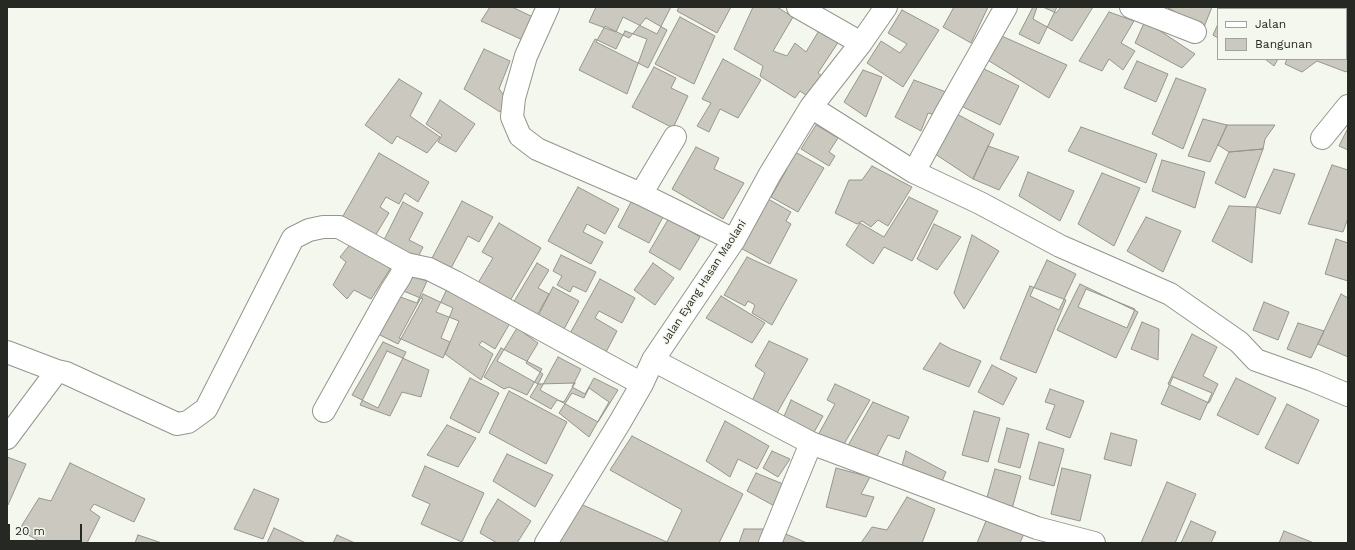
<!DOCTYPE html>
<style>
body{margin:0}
#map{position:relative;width:1355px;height:550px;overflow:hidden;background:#f3f7ed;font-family:"Work Sans",sans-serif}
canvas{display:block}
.frame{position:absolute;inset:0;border:8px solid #262824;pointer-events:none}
.legend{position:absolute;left:1217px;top:8px;width:130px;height:52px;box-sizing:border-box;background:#f3f7ed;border:1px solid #a1a49d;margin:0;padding:5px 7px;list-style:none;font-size:12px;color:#262824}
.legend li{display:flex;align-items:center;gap:8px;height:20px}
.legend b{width:20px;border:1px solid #a1a49d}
.scale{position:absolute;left:8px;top:524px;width:74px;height:18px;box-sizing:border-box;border:2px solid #262824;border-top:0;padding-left:5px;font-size:12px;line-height:14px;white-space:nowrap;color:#262824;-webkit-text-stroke:3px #f3f7ed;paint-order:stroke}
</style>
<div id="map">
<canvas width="1355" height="550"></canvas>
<div class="frame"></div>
<ul class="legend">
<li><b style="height:5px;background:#fff"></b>Jalan</li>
<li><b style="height:11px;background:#cbc9bf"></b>Bangunan</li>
</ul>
<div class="scale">20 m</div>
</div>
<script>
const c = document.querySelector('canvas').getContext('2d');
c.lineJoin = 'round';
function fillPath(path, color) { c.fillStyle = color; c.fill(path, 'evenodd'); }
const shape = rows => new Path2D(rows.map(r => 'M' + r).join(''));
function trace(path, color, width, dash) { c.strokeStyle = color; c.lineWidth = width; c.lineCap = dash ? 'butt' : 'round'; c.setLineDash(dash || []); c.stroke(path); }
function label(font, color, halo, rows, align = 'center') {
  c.font = font + ' "Work Sans",sans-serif'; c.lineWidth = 3; c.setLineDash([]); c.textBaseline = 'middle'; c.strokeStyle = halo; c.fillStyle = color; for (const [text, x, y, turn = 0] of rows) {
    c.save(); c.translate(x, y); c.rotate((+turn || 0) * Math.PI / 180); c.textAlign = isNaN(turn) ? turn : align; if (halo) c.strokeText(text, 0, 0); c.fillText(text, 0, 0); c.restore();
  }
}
const building = shape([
 [490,7,512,7,533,17,525,41,481,21,490,7],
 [596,7,671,7,657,34,623,17,616,32,589,22,596,7],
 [679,7,731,7,717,33,677,11,679,7],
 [753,7,777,7,793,17,773,51,787,56,795,43,806,52,820,29,839,41,818,73,826,79,813,100,800,91,795,98,760,76,763,66,734,49,753,7],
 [954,7,988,7,971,43,943,27,954,7],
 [1033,7,1057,7,1039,44,1019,34,1033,7],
 [1037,7,1043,7,1056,13,1061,7,1093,7,1072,41,1033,19,1037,7],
 [1168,7,1212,7,1204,27,1168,8,1168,7],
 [1226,7,1264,7,1263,9,1225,9,1226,7],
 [902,10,939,30,903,87,867,63,881,41,900,53,907,44,888,33,902,10],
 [1109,12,1134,21,1121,43,1135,51,1123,70,1109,59,1102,71,1079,61,1109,12],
 [680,17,715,36,694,84,655,64,680,17],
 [646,18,667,30,648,68,596,42,605,26,629,38,646,18],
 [1145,21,1195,54,1182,68,1135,43,1145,21],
 [1218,24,1218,38,1213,35,1218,24],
 [625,31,647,39,627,94,579,70,595,39,616,49,625,31],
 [997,34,1067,65,1049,98,986,59,997,34],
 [1346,42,1348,43,1348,70,1346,72,1317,61,1302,72,1285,64,1287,59,1346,59,1346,42],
 [484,49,510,61,499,89,508,100,500,112,464,89,484,49],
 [723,59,761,80,738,118,720,109,709,132,697,126,711,103,702,99,723,59],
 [1265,59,1278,59,1274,66,1265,59],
 [1137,61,1168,74,1156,102,1124,88,1137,61],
 [654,67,676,78,671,88,688,96,673,128,632,107,654,67],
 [980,67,1019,86,1000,125,959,105,980,67],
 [863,70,882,77,866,117,844,102,863,70],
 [1176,78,1206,89,1183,149,1152,134,1176,78],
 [399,79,422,93,410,116,440,137,427,153,397,136,392,144,365,125,399,79],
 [914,80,946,92,939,116,928,113,921,131,895,117,914,80],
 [440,100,475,124,456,152,438,142,442,135,426,124,440,100],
 [953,112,994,134,973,179,932,152,953,112],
 [1203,119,1227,125,1210,162,1188,156,1203,119],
 [816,125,838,138,829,152,835,156,829,166,801,149,816,125],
 [1227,125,1275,125,1265,139,1263,149,1229,152,1218,145,1227,125],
 [1081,127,1157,154,1146,183,1068,151,1081,127],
 [1348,128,1348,150,1339,146,1348,128],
 [988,146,1019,157,999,190,973,179,988,146],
 [696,147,719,158,714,169,744,183,723,219,672,189,696,147],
 [788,148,824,168,798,212,771,197,787,169,778,164,788,148],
 [1263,149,1245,198,1215,183,1229,152,1263,149],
 [379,153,429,182,418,202,405,193,399,204,386,197,380,207,389,213,372,241,339,223,379,153],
 [1162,160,1205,172,1195,208,1152,191,1162,160],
 [1332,165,1348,170,1348,218,1343,232,1308,224,1332,165],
 [872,166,912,187,888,226,878,220,871,227,862,221,857,224,835,213,849,180,862,180,872,166],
 [1274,169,1295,174,1280,214,1256,207,1274,169],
 [1028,172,1074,191,1060,221,1019,196,1028,172],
 [1102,173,1140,188,1114,246,1078,224,1102,173],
 [578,187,619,209,605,234,587,224,583,232,603,242,591,264,548,241,578,187],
 [763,196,791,212,786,221,791,224,770,264,735,245,763,196],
 [909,197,938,211,912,261,884,247,873,264,846,245,860,223,884,237,909,197],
 [632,200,663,217,649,243,618,227,632,200],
 [462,201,493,217,479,242,468,236,450,270,431,260,462,201],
 [403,202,423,213,409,240,423,247,416,261,382,244,403,202],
 [1229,206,1256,207,1252,263,1212,241,1229,206],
 [1146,217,1181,231,1163,272,1127,251,1146,217],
 [669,218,700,237,680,270,649,252,669,218],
 [499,223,541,248,507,306,475,288,493,258,482,252,499,223],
 [934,224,961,237,937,270,917,259,934,224],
 [972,235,999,251,964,309,954,293,972,235],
 [1336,239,1348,243,1348,281,1325,274,1336,239],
 [352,242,392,266,371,299,354,290,347,299,333,285,346,262,340,257,352,242],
 [561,255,596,272,586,292,573,286,570,292,557,285,562,276,553,271,561,255],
 [747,257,797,280,772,325,752,313,755,305,748,301,745,306,724,295,747,257],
 [1047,260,1076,274,1059,310,1030,296,1047,260],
 [537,263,549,270,538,288,549,294,536,317,513,303,537,263],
 [653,263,674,278,655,305,634,290,653,263],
 [406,275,427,281,417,303,395,295,406,275],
 [600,279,635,298,622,323,599,311,595,318,617,331,604,356,568,337,600,279],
 [1080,284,1138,312,1116,358,1057,330,1080,284],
 [1030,286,1066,300,1036,373,1000,359,1030,286],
 [553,287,579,301,563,331,537,318,553,287],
 [447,289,510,323,495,349,482,341,479,345,493,354,481,380,445,354,459,321,436,312,447,289],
 [1086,289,1135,309,1127,328,1078,307,1086,289],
 [401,290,423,299,398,344,376,333,401,290],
 [423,294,453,308,441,338,450,342,443,358,399,338,423,294],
 [1341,294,1348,298,1348,357,1318,344,1341,294],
 [721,296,765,323,752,343,706,318,721,296],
 [1264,302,1289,312,1278,340,1253,330,1264,302],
 [1142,322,1159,329,1158,360,1131,349,1142,322],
 [1298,323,1324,331,1311,358,1287,349,1298,323],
 [517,328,538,343,526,363,543,374,538,384,497,361,517,328],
 [1192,334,1217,347,1203,376,1218,384,1209,403,1168,384,1192,334],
 [769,341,808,359,777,413,752,401,765,373,755,366,769,341],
 [383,342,406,352,378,408,352,395,383,342],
 [940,343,951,349,981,361,969,387,923,369,940,343],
 [501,348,542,369,527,395,509,387,504,389,484,377,501,348],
 [387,351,429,370,421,397,402,392,390,416,360,405,387,351],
 [558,357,581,369,572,387,585,394,594,378,618,390,598,422,540,390,558,357],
 [992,365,1017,378,1003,405,978,392,992,365],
 [1173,377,1212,393,1200,420,1161,404,1173,377],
 [470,378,499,393,479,433,450,418,470,378],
 [1236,378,1276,398,1258,435,1217,415,1236,378],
 [575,383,564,402,557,400,551,409,530,397,538,384,575,383],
 [835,384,870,400,841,449,817,437,835,404,827,400,835,384],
 [589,388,609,402,589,437,559,413,572,393,584,398,589,388],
 [1050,389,1084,401,1070,438,1046,429,1055,405,1045,402,1050,389],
 [509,391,567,422,546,464,489,433,509,391],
 [791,400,823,416,812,436,782,421,791,400],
 [873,402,909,417,899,439,888,435,874,462,846,449,873,402],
 [1287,404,1319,420,1298,464,1265,448,1287,404],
 [974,411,1000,418,988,462,962,455,974,411],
 [725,421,769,446,757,469,738,459,730,477,706,461,725,421],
 [447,425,476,438,458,467,427,455,447,425],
 [1007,428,1029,434,1020,468,998,462,1007,428],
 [1111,433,1137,440,1131,466,1104,459,1111,433],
 [632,436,743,494,719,543,553,543,576,502,667,542,682,510,610,470,632,436],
 [1039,442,1064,449,1054,486,1029,479,1039,442],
 [772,451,790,459,778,477,763,468,772,451],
 [906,451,946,472,940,486,901,469,906,451],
 [507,454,553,475,535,507,493,481,507,454],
 [7,457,26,464,8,505,7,504,7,457],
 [70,463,145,499,134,522,94,504,90,510,100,517,87,543,43,543,19,530,39,498,51,501,70,463],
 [425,466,484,493,462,542,421,524,430,504,412,496,425,466],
 [836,468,870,477,861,494,874,497,866,517,826,507,836,468],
 [1062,468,1091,475,1080,521,1051,514,1062,468],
 [995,469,1021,476,1012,509,986,501,995,469],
 [756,473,788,486,778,508,747,491,756,473],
 [1167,482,1196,494,1175,543,1141,543,1167,482],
 [254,489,279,499,263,539,234,529,254,489],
 [907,497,935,509,922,543,861,543,872,527,887,530,907,497],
 [498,499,531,521,517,543,497,543,480,533,486,519,498,499],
 [988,516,1025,531,1020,543,977,543,988,516],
 [1191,521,1216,532,1211,543,1181,543,1191,521],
 [274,528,306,543,267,543,274,528],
 [744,529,770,529,765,543,739,543,744,529],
 [1284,531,1314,543,1279,543,1284,531],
 [781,532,807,543,777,543,781,532],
 [138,535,162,543,135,543,138,535],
 [337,535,355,543,333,543,337,535]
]);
fillPath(building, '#cbc9bf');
trace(building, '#97958c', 1);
const minor = shape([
 [548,7,526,56,514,98,512,117,520,136,537,149,641,194,734,240],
 [798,7,861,43],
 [1131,7,1195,32],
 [811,107,914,172,980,203,1060,246,1170,294,1239,342,1256,360,1312,380,1348,395],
 [1322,138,1348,106],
 [914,172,946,113,1006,7],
 [641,194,675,137],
 [7,352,57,371],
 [653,360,811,443,1037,528,1094,543],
 [324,411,391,291,400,277,406,264,429,269,455,282,642,384],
 [7,438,57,371,66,373,177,424,188,422,206,409,293,238,309,230,323,227,339,227,406,264],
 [546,543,620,422,642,384,653,360,734,240,770,174,811,107,861,43,886,7],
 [770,543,811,443]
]);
trace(minor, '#93968d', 24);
trace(minor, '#fff', 22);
label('11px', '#262824', '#f3f7ed', [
 ["Jalan Eyang Hasan Maolani",704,282,-57]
]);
</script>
